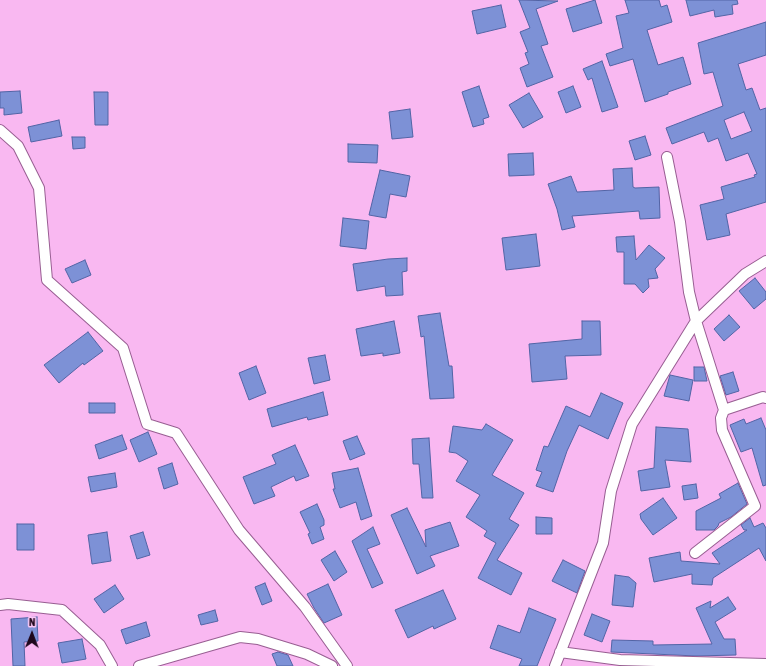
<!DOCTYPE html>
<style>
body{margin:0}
#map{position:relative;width:766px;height:666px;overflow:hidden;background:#f9b8f1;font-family:"Asap Condensed",sans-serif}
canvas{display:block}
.north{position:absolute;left:12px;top:614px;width:40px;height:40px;-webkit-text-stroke:3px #ffcaf8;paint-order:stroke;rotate:1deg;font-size:11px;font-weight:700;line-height:16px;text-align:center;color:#1e071c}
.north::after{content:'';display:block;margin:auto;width:14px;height:18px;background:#1e071c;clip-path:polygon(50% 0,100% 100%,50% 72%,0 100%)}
</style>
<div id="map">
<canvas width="766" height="666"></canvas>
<div class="north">N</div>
</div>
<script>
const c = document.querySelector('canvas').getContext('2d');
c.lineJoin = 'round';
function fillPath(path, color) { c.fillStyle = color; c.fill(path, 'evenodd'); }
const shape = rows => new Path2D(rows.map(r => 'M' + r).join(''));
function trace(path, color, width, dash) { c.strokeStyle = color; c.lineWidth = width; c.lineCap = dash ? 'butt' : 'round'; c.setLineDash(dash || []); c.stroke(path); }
const building = shape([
 [519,0,558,1,536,9,548,44,541,46,553,77,527,87,520,68,529,64,525,53,528,52,520,32,530,28,519,0],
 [595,0,602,23,573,32,566,9,595,0],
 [625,0,659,0,661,7,667,5,672,22,647,30,658,65,683,57,691,84,668,92,668,94,645,102,633,59,610,66,606,54,623,48,616,16,629,13,625,0],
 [686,0,737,0,738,4,732,5,733,14,715,17,714,10,690,16,686,0],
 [501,5,506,27,477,34,472,11,501,5],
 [766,22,766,55,738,64,746,90,752,88,760,110,766,108,766,202,726,214,730,235,707,240,700,205,724,199,721,187,755,177,754,175,757,174,748,153,726,161,718,138,708,142,704,132,672,144,666,128,723,106,713,72,704,74,698,43,766,22],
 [744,112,752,131,731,139,724,120,744,112],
 [602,61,618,107,602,112,592,78,588,80,583,69,602,61],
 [479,86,489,117,483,119,484,124,473,127,462,92,479,86],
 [573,86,581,107,566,113,558,92,573,86],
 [20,91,22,113,4,115,4,108,0,108,0,92,20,91],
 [94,92,108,92,108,125,95,125,94,92],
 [529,93,543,117,523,128,509,105,529,93],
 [410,109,413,137,392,139,389,112,410,109],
 [59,120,62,136,31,142,28,127,59,120],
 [645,136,651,155,635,160,629,141,645,136],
 [72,137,85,137,85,148,73,149,72,137],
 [348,144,378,145,377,163,348,162,348,144],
 [533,153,534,175,509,176,508,154,533,153],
 [632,168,633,187,635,188,659,187,660,218,640,219,639,211,572,216,575,227,562,230,557,209,548,184,571,176,577,192,614,190,613,169,632,168],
 [380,170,410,176,406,197,390,194,386,218,369,215,380,170],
 [343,218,369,221,366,249,340,246,343,218],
 [536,234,540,266,506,270,502,238,536,234],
 [634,236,636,260,649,245,665,258,655,269,658,278,648,279,649,287,643,293,635,284,624,284,624,252,617,252,616,237,634,236],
 [407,258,407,271,402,272,403,295,386,296,385,286,357,291,353,264,388,259,407,258],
 [85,260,91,275,72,283,65,269,85,260],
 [755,278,766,292,766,299,754,309,739,291,755,278],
 [440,313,449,366,452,366,454,398,430,399,424,336,421,337,418,316,440,313],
 [729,315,740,327,724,341,714,329,729,315],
 [394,321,400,353,383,356,383,353,361,356,356,329,394,321],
 [582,321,600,321,601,355,565,356,567,379,532,382,529,344,582,339,582,321],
 [88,332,103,351,84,365,83,363,59,383,44,365,88,332],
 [325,355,330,380,314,384,308,358,325,355],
 [256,366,266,393,249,400,239,373,256,366],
 [694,367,704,367,707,381,694,381,694,367],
 [733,372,739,391,726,395,720,376,733,372],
 [670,375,693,380,689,401,664,396,670,375],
 [323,392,328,415,308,420,307,417,272,427,267,409,323,392],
 [601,393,623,403,608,439,579,425,567,451,553,492,536,486,542,472,536,470,544,446,548,447,566,406,590,417,601,393],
 [89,403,115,403,115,413,89,413,89,403],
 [761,418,766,430,766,485,763,486,752,448,741,452,730,425,744,419,746,424,761,418],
 [486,424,513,440,492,475,524,493,509,519,519,525,497,560,522,573,511,595,478,578,496,543,484,536,487,531,466,517,480,495,456,481,468,461,456,453,449,452,453,426,482,430,486,424],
 [656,427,688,429,691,462,665,460,670,487,641,491,638,471,654,468,656,427],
 [148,432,157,454,139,462,130,440,148,432],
 [122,435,127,449,99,459,95,445,122,435],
 [357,436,365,454,350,460,343,441,357,436],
 [429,438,433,498,422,498,419,464,413,464,412,439,429,438],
 [295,445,309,476,296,481,294,476,271,487,275,496,254,504,243,477,276,464,272,455,295,445],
 [172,463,178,484,164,489,158,468,172,463],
 [358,468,372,516,361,520,356,502,340,508,333,489,335,489,332,473,358,468],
 [115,473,117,487,91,492,88,477,115,473],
 [738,483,747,504,731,517,719,523,718,526,714,530,696,530,696,511,721,498,719,494,738,483],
 [696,484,698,498,684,500,682,486,696,484],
 [663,498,677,518,653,535,641,519,640,514,663,498],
 [317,504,324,520,324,525,320,527,324,539,312,544,308,534,310,533,300,512,317,504],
 [407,508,426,547,425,530,450,522,459,546,430,556,435,566,417,574,391,515,407,508],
 [536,517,552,518,552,534,536,534,536,517],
 [750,518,754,527,763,523,766,528,766,561,759,548,713,578,712,585,692,584,692,574,654,582,649,558,680,552,681,561,720,564,712,553,747,530,744,530,741,525,750,518],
 [17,524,34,524,34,550,17,550,17,524],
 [373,527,380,544,367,549,383,583,372,588,352,541,373,527],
 [107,532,111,561,92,564,88,535,107,532],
 [143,532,150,555,137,559,130,536,143,532],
 [335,551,347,572,334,581,321,560,335,551],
 [563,560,585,571,577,593,552,581,563,560],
 [615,575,629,577,636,583,633,607,612,605,615,575],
 [265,583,272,601,262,605,255,587,265,583],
 [328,584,342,615,324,623,314,608,307,594,328,584],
 [115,585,124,599,104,613,94,599,115,585],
 [443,590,456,619,434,629,433,626,408,638,395,610,443,590],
 [728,597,736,609,715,622,724,639,735,639,736,655,696,656,611,652,612,640,653,641,653,645,712,644,696,608,711,601,710,608,728,597],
 [529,608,556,619,537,666,519,666,522,659,490,648,498,625,520,633,529,608],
 [215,610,218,621,201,625,198,615,215,610],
 [592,614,610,621,602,642,584,635,592,614],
 [37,617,38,641,24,642,25,666,13,666,11,619,37,617],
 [146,622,150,636,126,644,121,630,146,622],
 [82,639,86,659,62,663,58,643,82,639],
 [278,652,288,655,293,666,277,666,272,654,278,652]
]);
fillPath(building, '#7d91d6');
trace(building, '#5264a5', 1);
const street = shape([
 [0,130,18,146,39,188,47,280,123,348,147,424,176,433,239,530,305,607,347,666],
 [667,157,680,222,689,292,696,321,724,410,721,418,722,430,755,506,695,553],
 [724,410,763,397,766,398],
 [0,605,8,604,62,610,100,645,112,666],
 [560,652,620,660,766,664],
 [139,666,240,637,258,639,307,654,332,666],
 [555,666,603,543,611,491,632,424,696,321,745,274,766,261]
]);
trace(street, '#985e92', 12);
trace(street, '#fff', 10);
</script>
